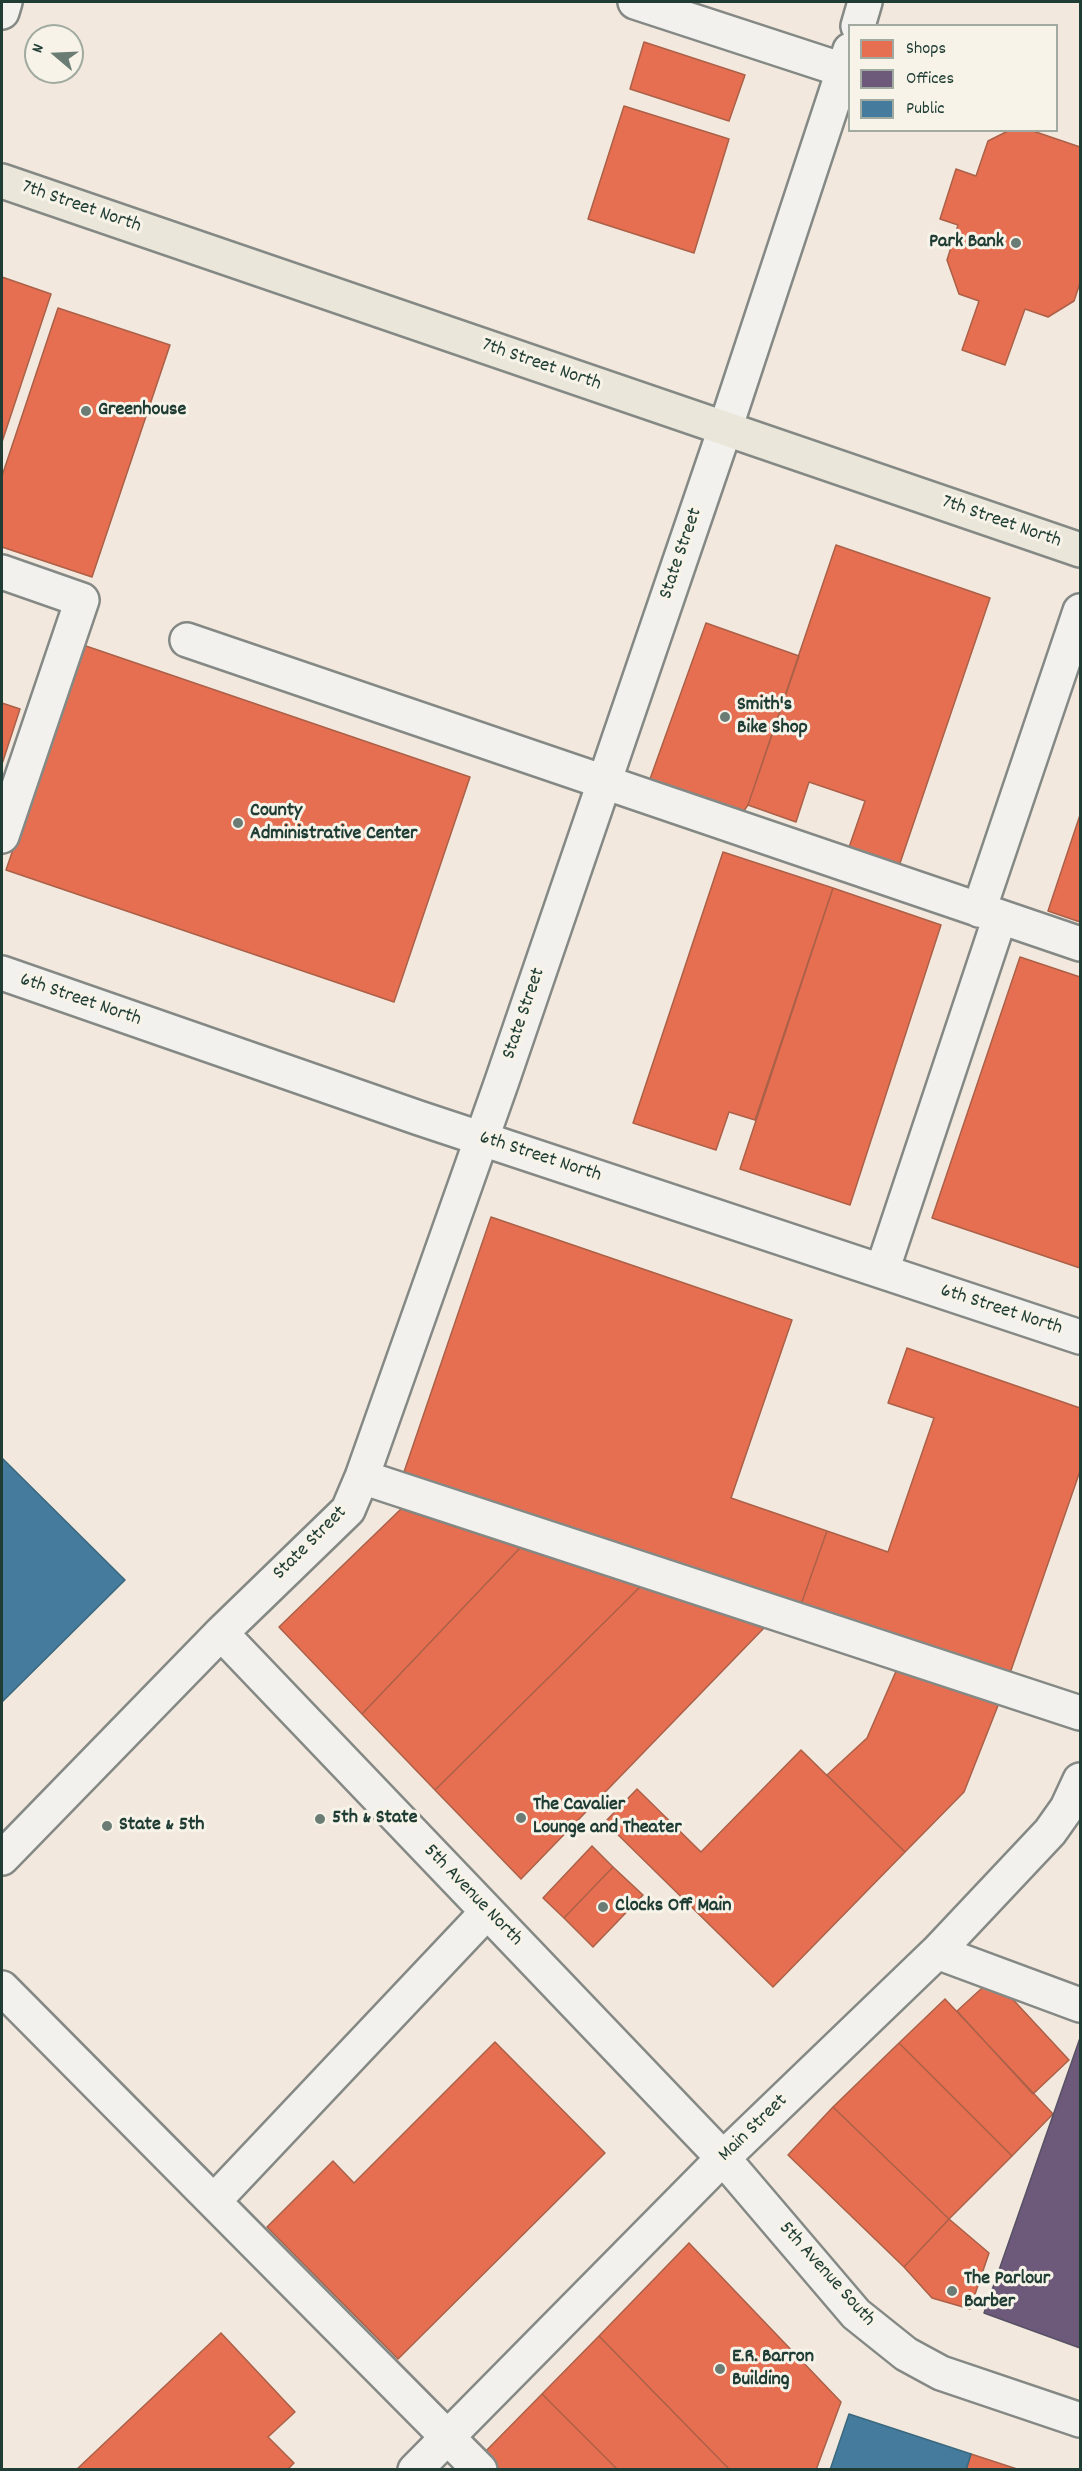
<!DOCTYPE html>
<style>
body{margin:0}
#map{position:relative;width:1082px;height:2471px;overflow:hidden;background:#f4f2ec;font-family:Dekko,sans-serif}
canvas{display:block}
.frame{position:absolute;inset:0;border:3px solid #1f3d34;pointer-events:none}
.legend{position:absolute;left:848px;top:24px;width:210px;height:108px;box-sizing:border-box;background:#f7f3e8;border:2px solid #a1aaa0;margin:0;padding:8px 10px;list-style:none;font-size:18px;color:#1f3d34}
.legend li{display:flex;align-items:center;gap:12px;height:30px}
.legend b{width:30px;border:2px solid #a1aaa0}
.north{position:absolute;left:24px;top:24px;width:60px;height:60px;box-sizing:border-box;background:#f7f3e8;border:2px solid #a1aaa0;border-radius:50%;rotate:289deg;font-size:16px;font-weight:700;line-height:24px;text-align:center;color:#1f3d34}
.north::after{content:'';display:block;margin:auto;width:21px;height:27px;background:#6a7c74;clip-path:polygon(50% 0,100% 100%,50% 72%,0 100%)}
</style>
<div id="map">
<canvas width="1082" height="2471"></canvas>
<div class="frame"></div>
<ul class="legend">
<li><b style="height:16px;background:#e76f51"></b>Shops</li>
<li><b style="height:16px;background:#6d597a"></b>Offices</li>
<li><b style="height:16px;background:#457b9d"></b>Public</li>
</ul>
<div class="north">N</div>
</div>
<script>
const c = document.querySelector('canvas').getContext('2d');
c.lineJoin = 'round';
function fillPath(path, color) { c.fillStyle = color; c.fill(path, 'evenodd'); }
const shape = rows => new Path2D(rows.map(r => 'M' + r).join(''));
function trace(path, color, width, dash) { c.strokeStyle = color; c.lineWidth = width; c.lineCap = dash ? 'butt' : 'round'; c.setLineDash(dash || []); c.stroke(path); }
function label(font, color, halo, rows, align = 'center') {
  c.font = font + ' Dekko,sans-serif'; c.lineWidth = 6; c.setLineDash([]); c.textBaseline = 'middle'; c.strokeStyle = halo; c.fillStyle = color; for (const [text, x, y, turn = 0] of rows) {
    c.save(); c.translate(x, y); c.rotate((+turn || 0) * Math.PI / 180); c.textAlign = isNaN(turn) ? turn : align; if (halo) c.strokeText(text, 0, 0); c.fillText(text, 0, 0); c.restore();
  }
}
fillPath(shape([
 [5,2,1080,2,1080,2469,2,2470,2,12],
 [850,26,1056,26,1056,130,850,130],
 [36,36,72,36,72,72,36,72]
]), '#f3e8dd');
const shops = shape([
 [644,42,745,75,729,121,630,89,644,42],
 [624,106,729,139,694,253,588,219,624,106],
 [1010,130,1030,130,1080,147,1080,283,1074,301,1048,317,1025,309,1005,365,962,350,979,301,959,294,947,260,958,225,940,219,956,169,976,176,988,141,1010,130],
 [2,277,51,294,2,442,2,277],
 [58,308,170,345,92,577,2,547,2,476,58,308],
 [836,545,990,598,897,872,846,856,865,801,809,782,796,822,748,805,836,545],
 [706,623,799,656,748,805,743,812,650,779,706,623],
 [83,645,470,777,394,1002,6,870,83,645],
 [2,703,20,709,2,764,2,703],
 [1080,815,1080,922,1048,911,1080,815],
 [723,852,833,888,755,1120,729,1112,716,1150,633,1123,723,852],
 [833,888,941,925,850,1205,740,1169,833,888],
 [1020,957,1080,977,1080,1268,932,1218,1020,957],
 [491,1217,792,1320,731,1498,827,1531,800,1607,404,1472,491,1217],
 [907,1348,1080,1408,1080,1471,1008,1679,800,1607,827,1531,888,1552,934,1418,888,1403,907,1348],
 [401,1509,520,1548,362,1714,279,1627,401,1509],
 [520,1548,640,1587,435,1790,362,1714,520,1548],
 [640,1587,764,1628,521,1879,435,1790,640,1587],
 [897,1669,999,1703,964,1792,905,1852,827,1775,867,1738,897,1669],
 [801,1750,905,1852,773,1987,605,1822,637,1789,701,1852,801,1750],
 [592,1846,613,1867,564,1918,543,1898,592,1846],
 [613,1867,643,1895,593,1947,564,1918,613,1867],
 [993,1978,1069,2060,1033,2094,957,2011,993,1978],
 [945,1999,1053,2114,1012,2156,899,2043,945,1999],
 [495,2042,605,2153,398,2359,267,2227,333,2161,354,2183,495,2042],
 [899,2043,1012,2156,949,2219,833,2107,899,2043],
 [833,2107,949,2219,904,2267,788,2155,833,2107],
 [949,2219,989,2253,970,2309,932,2298,904,2267,949,2219],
 [689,2243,841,2402,816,2470,730,2470,599,2336,689,2243],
 [221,2333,295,2412,268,2437,294,2463,287,2470,76,2470,221,2333],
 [599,2336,730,2470,618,2470,542,2394,599,2336],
 [542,2394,618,2470,499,2470,483,2454,542,2394],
 [971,2454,1020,2470,966,2470,971,2454]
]);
fillPath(shops, '#e76f51');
trace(shops, '#ab6048', 1.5);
const offices = shape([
 [1080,2038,1080,2348,984,2313,1080,2038]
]);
fillPath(offices, '#6d597a');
trace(offices, '#565165', 1.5);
const public = shape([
 [2,1458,125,1580,2,1702,2,1458],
 [849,2414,971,2454,966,2470,830,2470,849,2414]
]);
fillPath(public, '#457b9d');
trace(public, '#3a687e', 1.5);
const minor = shape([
 [635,2,843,70],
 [2,12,5,2],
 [858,26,865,2],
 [2,572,82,600,2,836],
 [187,640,1080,944],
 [979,910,1080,611],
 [2,973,419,1118,1080,1337],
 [882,1271,1000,917],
 [362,1477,1080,1713],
 [221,1633,723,2158,856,2314,906,2354,941,2373,1080,2420],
 [2,1858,221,1633,348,1510,362,1477,502,1081,725,429,850,50],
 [937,1952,1080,2005],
 [2,1988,480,2470],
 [214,2201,487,1912],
 [415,2470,723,2158,937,1952,1050,1832,1067,1808,1080,1780]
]);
const major = shape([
 [2,181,1080,550]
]);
trace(minor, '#848985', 38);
trace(major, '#848985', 38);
trace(minor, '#f2f1ed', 33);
trace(major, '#ebe6da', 33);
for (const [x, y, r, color] of [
 [1016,243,6,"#6a7c74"],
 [86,411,6,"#6a7c74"],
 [725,717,6,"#6a7c74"],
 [238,823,6,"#6a7c74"],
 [521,1818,6,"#6a7c74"],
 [320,1819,6,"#6a7c74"],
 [107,1826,6,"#6a7c74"],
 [603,1907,6,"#6a7c74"],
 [952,2291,6,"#6a7c74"],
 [720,2369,6,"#6a7c74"]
]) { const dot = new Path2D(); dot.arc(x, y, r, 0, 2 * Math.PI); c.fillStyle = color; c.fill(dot); trace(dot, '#f7f3e8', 2); }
label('20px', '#1f3d34', '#f7f3e8', [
 ["7th Street North",81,208,19],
 ["7th Street North",541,366,19],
 ["7th Street North",1001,523,19],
 ["State Street",682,554,-71],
 ["6th Street North",80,1001,19],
 ["State Street",525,1014,-71],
 ["6th Street North",540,1158,18],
 ["6th Street North",1001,1311,18],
 ["State Street",311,1544,-45],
 ["5th Avenue North",472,1896,46],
 ["Main Street",754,2129,-44],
 ["5th Avenue South",826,2275,48]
]);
label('bold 20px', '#1f3d34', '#f7f3e8', [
 ["Park Bank",1004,243,"right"],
 ["Greenhouse",98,411],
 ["Smith's",737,706],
 ["Bike Shop",737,729],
 ["County",250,812],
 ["Administrative Center",250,835],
 ["The Cavalier",533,1806],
 ["Lounge and Theater",533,1829],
 ["5th & State",332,1819],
 ["State & 5th",119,1826],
 ["Clocks Off Main",615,1907],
 ["The Parlour",964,2280],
 ["Barber",964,2303],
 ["E.R. Barron",732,2358],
 ["Building",732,2381]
], 'left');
</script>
